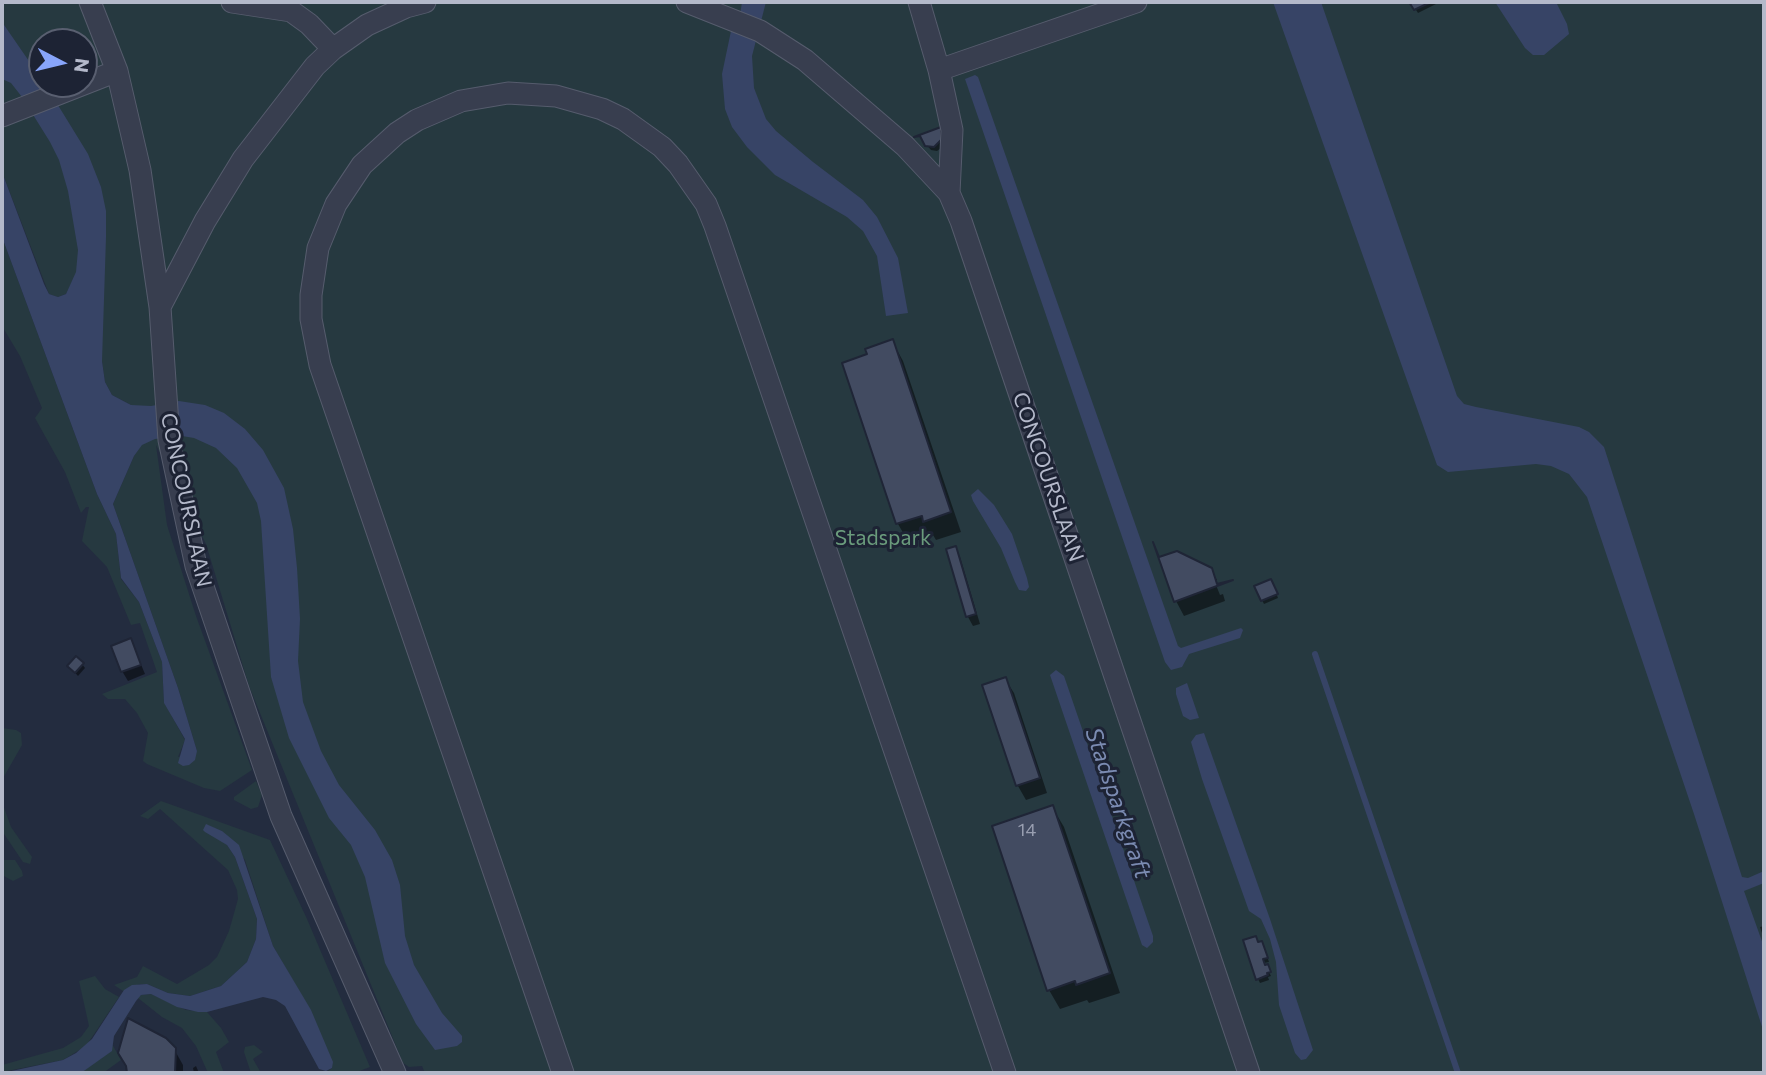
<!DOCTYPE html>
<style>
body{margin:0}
#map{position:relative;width:1766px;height:1075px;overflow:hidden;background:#232c3f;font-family:Commissioner,sans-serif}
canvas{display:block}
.frame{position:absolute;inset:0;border:4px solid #b4b9ca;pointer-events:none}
.north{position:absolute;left:28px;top:28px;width:70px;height:70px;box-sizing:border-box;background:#1d2334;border:2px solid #595f70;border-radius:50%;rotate:97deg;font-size:19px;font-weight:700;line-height:28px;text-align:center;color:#b4b9ca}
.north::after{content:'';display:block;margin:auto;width:24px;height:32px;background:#88a5fb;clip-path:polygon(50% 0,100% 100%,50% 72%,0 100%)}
</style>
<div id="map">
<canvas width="1766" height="1075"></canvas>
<div class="frame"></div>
<div class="north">N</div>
</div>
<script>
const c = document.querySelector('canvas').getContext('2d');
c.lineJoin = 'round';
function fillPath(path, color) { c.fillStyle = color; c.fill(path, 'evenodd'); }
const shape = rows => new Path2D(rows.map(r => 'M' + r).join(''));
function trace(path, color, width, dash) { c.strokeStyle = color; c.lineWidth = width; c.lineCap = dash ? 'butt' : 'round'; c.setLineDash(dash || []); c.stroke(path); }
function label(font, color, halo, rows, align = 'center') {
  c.font = font + ' Commissioner,sans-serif'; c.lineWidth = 6; c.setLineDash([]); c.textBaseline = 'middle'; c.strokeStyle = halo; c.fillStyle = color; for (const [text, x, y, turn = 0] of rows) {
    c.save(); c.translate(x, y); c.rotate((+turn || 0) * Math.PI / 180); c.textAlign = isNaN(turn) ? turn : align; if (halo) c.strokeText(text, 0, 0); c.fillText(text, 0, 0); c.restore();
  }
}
fillPath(shape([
 [2,2,1764,2,1764,1073,425,1073,422,1066,409,1067,403,1063,249,686,206,544,156,445,167,525,196,616,252,770,220,791,204,788,147,764,143,761,148,733,137,713,125,699,108,699,102,694,157,672,140,623,131,625,107,567,82,541,89,507,86,507,81,513,65,472,35,418,42,408,20,356,2,326,2,237,97,494,116,534,121,579,139,602,162,662,164,702,185,740,178,757,197,751,178,688,113,504,134,456,142,444,153,439,131,405,112,395,105,382,102,361,102,336,73,280,66,294,58,297,49,294,2,172],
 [42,42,84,42,84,84,42,84],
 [2,728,16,730,21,733,22,745,2,780],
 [256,781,262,795,258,807,251,809,234,800,234,797],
 [161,801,270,840,307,919,370,1067,354,1073,331,1073,328,1071,332,1068,310,1010,273,946,245,860,222,831,207,825,227,845,235,857,257,919,256,939,247,962,221,986,190,996,168,993,147,984,140,984,123,991,114,985,137,977,143,966,177,984,209,965,217,957,229,931,238,899,237,890,228,870,160,809,148,819,140,816],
 [2,802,11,827,32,857,30,864,23,862,2,831],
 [2,860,15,860,22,871,23,876,13,881,2,875],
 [95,976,105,989,119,997,86,1046,63,1060,2,1072,2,1065,63,1048,81,1037,89,1026,79,981],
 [151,994,186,1010,207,1012,221,1028,229,1042,216,1052,224,1073,208,1073,196,1046,182,1028,162,1017,138,998,141,995],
 [112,1044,121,1060,103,1073,80,1073,111,1051],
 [254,1045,263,1052,253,1059,261,1073,251,1073,244,1052,245,1047]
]), '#263940');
fillPath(shape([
 [742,2,766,2,752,56,754,88,766,119,776,131,813,162,863,200,877,217,898,258,908,313,886,316,877,256,863,231,847,217,775,175,747,147,732,127,725,109,722,74,731,31,740,15],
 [1273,2,1321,2,1457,396,1464,404,1476,407,1579,427,1589,432,1604,447,1742,877,1748,878,1764,871,1764,883,1744,891,1764,947,1764,1033,1694,814,1587,497,1569,474,1551,466,1536,464,1448,472,1437,465],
 [1495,2,1556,2,1567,24,1569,34,1544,55,1533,55,1525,48],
 [2,22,42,80,42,84,45,84,88,154,101,187,106,211,106,237,102,361,105,382,112,395,131,405,151,406,179,401,205,405,224,413,245,429,263,450,284,488,293,529,297,568,300,619,298,661,303,702,321,751,339,785,375,830,392,860,400,885,405,936,414,965,442,1013,462,1036,462,1042,457,1046,435,1050,416,1024,385,963,365,877,351,845,329,818,289,738,271,677,261,521,257,503,237,468,216,448,194,438,182,436,155,439,142,445,134,456,113,504,178,688,197,751,195,760,189,765,183,766,178,763,185,739,164,703,162,662,139,602,121,578,116,534,97,494,2,237,2,172,44,284,49,294,58,297,66,294,76,272,78,250,68,191,59,160,50,142,22,97,11,83,2,79],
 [975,75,978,77,1178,646,1181,648,1241,628,1243,630,1240,638,1189,654,1182,667,1171,670,1165,662,965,79],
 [978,489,994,505,1012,534,1027,578,1029,587,1026,591,1019,590,1015,582,1001,548,973,501,971,495],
 [1056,670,1064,676,1153,936,1153,942,1147,948,1142,945,1050,675],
 [1187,683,1199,718,1190,720,1183,716,1176,694,1176,688],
 [1204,733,1270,919,1313,1050,1306,1059,1301,1060,1295,1053,1279,1005,1276,962,1270,939,1261,919,1249,911,1202,779,1191,742,1196,735],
 [206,824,222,831,239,845,273,946,311,1010,333,1062,332,1068,326,1071,319,1069,285,1006,276,1000,263,997,207,1012,198,1012,177,1007,151,994,141,995,136,1001,114,1036,112,1051,81,1073,2,1073,63,1060,76,1053,92,1039,124,990,132,985,147,984,168,993,190,996,221,986,247,962,256,939,257,919,235,857,227,845,205,832,203,830]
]), '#374466');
fillPath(shape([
 [1411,2,1435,2,1436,4,1418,13],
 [939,131,943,141,941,148,937,151,931,150,924,142],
 [892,341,903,361,961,532,936,540,933,535,909,543,898,524,844,364,869,355],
 [955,548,960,557,980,624,973,626,968,617,948,550],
 [1210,569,1217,580,1214,580,1220,595,1223,594,1225,601,1184,616,1176,601],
 [1273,585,1278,598,1264,604,1262,600],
 [135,650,145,674,128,681,122,671],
 [82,664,85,668,78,676,69,666],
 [1005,679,1014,693,1047,793,1026,800,1018,786,984,686],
 [1052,807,1064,827,1120,993,1089,1003,1087,1000,1060,1009,1049,990],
 [1764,926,1764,939,1760,927],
 [1258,944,1264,947,1269,962,1264,963,1271,976,1268,977,1269,980,1260,983,1258,979],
 [174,1049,183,1065,183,1073,129,1073,128,1067],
 [196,1066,199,1073,194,1073,193,1068]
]), '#0007');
trace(shape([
 [1315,654,1458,1073]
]), '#374466', 6);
const building = shape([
 [1409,2,1431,2,1414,10,1409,2],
 [941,127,941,140,934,147,925,146,920,136,914,137,941,127],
 [893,339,951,512,923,522,922,516,896,524,842,363,867,354,865,349,893,339],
 [1153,542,1159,557,1177,551,1212,568,1217,584,1233,580,1174,602,1153,542],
 [956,546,976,614,966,617,946,549,956,546],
 [1271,579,1278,594,1261,601,1254,586,1271,579],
 [131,638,141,665,121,672,111,646,131,638],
 [76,656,84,663,75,673,67,666,76,656],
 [1006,677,1040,778,1016,786,982,685,1006,677],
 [1053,805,1110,973,1076,985,1075,981,1047,991,992,826,1053,805],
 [1256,936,1258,942,1262,941,1268,958,1263,959,1265,965,1268,964,1271,972,1267,973,1268,975,1256,980,1243,940,1256,936],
 [128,1018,166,1038,176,1048,175,1073,127,1073,126,1066,118,1053,128,1018]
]);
fillPath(building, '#424b61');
trace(building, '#1f2536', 2);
const street = shape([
 [90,2,117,71,140,170,160,307,169,440,196,566,281,816,395,1073],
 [232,2,291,11,309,24,333,49],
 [687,2,760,31,805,60,905,146,949,193,961,221,1249,1073],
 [919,2,939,70,952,130,949,193],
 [939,70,1136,2],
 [2,116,117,71],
 [160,307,205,221,243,159,315,66,333,49,367,25,406,7,425,2],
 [563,1073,320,365,311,319,311,295,318,248,336,204,362,165,397,133,417,120,461,101,508,93,556,96,602,109,623,119,662,147,678,164,706,204,715,226,1005,1073]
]);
trace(street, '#565c6d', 23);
trace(street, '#383e4f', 21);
label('18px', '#989eb0', null, [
 ["14",1027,830]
]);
label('21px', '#b4b9ca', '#1d2334', [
 ["CONCOURSLAAN",1048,477,71],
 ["CONCOURSLAAN",186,500,78]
]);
label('21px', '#6a9b7c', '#1d2334', [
 ["Stadspark",883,538]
]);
label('italic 23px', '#7b8bb2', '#1d2334', [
 ["Stadsparkgraft",1118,803,71]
]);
</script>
